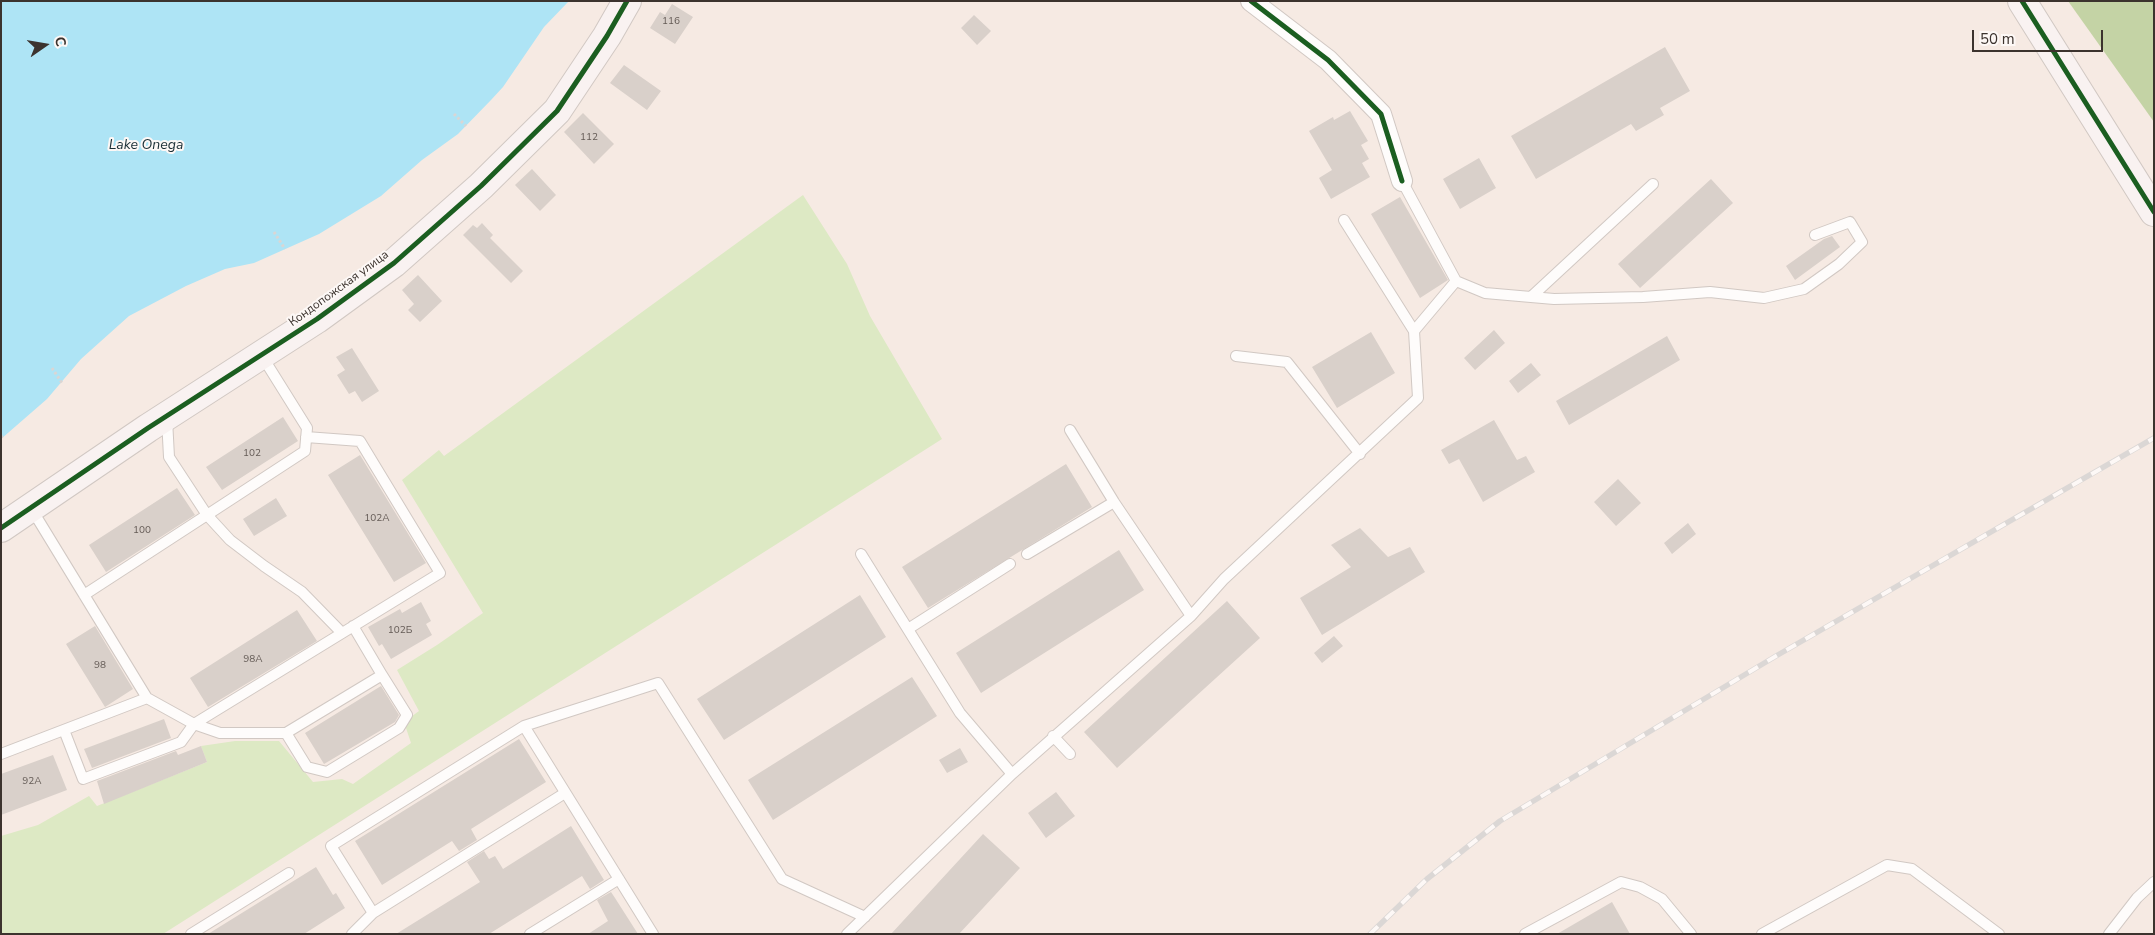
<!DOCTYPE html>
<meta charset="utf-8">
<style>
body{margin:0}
#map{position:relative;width:2155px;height:935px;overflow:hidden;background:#f6eae3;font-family:"Nunito Sans",sans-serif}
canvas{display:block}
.frame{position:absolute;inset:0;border:2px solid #3c332e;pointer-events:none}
.north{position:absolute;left:20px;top:20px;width:50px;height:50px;-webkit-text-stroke:4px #fdf8f6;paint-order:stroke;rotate:77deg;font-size:14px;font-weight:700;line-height:20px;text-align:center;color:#3c332e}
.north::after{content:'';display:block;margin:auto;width:18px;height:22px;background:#3c332e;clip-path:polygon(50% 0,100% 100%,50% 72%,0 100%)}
.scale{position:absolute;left:1972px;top:30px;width:131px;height:22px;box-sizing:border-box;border:2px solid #3c332e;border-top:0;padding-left:6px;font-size:15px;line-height:18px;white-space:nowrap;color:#3c332e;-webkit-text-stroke:4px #fdf8f6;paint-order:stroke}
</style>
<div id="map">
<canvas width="2155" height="935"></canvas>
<div class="frame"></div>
<div class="north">С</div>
<div class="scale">50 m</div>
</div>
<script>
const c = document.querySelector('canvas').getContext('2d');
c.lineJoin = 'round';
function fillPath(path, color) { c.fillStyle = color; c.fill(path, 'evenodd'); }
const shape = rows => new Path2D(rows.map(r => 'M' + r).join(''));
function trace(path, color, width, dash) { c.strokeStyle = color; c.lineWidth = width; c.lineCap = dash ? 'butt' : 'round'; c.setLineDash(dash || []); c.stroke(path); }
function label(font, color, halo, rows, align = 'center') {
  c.font = font + ' "Nunito Sans",sans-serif'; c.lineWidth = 4; c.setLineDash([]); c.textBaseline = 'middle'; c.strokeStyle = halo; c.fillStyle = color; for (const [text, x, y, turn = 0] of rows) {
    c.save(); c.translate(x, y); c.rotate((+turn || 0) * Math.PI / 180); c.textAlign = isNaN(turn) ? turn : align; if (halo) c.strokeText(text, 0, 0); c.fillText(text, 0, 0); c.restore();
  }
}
fillPath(shape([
 [803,195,847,264,870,316,942,439,163,934,1,934,1,836,38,825,89,796,97,806,207,762,201,746,235,741,279,741,313,782,342,779,353,784,411,743,404,722,419,711,397,670,437,645,483,613,402,480,439,450,444,456]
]), '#dde9c4');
fillPath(shape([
 [2068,1,2154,1,2154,122]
]), '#c4d3a5');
fillPath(shape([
 [1,1,569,1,544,27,503,87,491,100,458,134,422,160,381,196,319,234,254,263,225,269,186,286,129,316,81,359,47,399,1,439]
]), '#aee4f5');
fillPath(shape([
 [672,4,693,17,675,44,650,28,660,12,665,15],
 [974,15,991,31,977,45,961,28],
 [1665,47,1690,91,1660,108,1664,115,1636,131,1631,124,1536,179,1511,136],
 [624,65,661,91,647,110,610,83],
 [1350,111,1368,141,1361,145,1369,159,1362,163,1370,177,1331,199,1319,178,1332,170,1309,131,1333,117,1334,120],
 [583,113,614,144,594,164,564,132],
 [1479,158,1496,188,1460,209,1443,179],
 [532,169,556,195,540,211,515,185],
 [1711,179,1733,203,1640,288,1618,264],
 [1400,197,1448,280,1420,298,1371,214],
 [482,223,493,235,490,238,523,271,511,283,463,235,473,225,477,228],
 [1832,236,1840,247,1795,280,1786,266,1824,239],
 [418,275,442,301,420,322,408,310,414,304,402,290],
 [1494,330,1505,343,1475,370,1464,358],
 [1371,332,1395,373,1337,408,1312,367],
 [1667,336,1680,360,1569,425,1556,401],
 [352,348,379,391,362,402,355,391,349,394,337,375,345,370,336,357],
 [1531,363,1541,375,1518,393,1509,381],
 [283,417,298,441,222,490,206,467],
 [1494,420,1517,460,1526,456,1535,472,1483,502,1459,459,1449,464,1441,450],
 [360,455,426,563,394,582,328,475],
 [1066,464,1092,507,928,608,902,567],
 [1618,479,1641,503,1616,526,1594,502],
 [177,488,195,515,106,572,89,545],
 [276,498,287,516,254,536,243,519],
 [1688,523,1696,534,1672,554,1664,543],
 [1360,528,1388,557,1410,547,1425,572,1322,635,1300,598,1351,567,1331,545],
 [1119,550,1144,590,981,693,956,653],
 [860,595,886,637,724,740,697,699],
 [1227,601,1260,638,1117,768,1084,732],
 [421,602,431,621,426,624,432,635,391,659,382,644,379,646,368,627,400,609,402,613],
 [297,610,317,641,208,707,190,678],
 [95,626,133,689,105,707,66,644],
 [1334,636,1343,646,1322,663,1314,653],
 [912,677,937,716,773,820,748,780],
 [381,686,399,715,395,722,324,764,305,733],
 [164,719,171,738,92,768,84,749],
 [519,739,546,782,471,829,477,840,459,851,452,841,382,885,355,841],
 [201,746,207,762,104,804,97,781,176,751,178,755],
 [960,748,968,762,947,773,939,760],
 [53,755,67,790,1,815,1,774],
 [1056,792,1075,816,1046,838,1028,813],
 [571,826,604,880,590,889,582,876,489,934,396,934,480,882,467,862,484,851,489,859,495,856,503,869],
 [983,834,1020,868,959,934,891,934],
 [316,867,333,895,336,893,345,908,304,934,208,934],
 [611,892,615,898,638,934,588,934,608,921,597,900],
 [1612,902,1630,934,1557,934]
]), '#d9d0ca');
const lane = shape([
 [1402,181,1456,281,1485,293,1554,299,1643,297,1710,292,1764,298,1804,289,1839,264,1862,242,1850,222,1815,235],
 [1344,220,1414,331,1456,281],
 [1531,297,1653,184],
 [1236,356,1287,362,1360,454],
 [167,419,169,457,207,515,305,451,307,428,262,356],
 [1070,430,1114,502,1191,616],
 [31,508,147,698,194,724,440,573,360,441,306,437],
 [861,554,960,713,1012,774],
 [1027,554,1114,502],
 [84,595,207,515,230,540,264,566,302,592,342,633],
 [908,629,1010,564],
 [524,726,653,934],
 [64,730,83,779,181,742,194,724,220,733,286,733,382,675,353,626],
 [286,733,307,767,327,772,399,728,407,715,382,675],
 [1053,736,1070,754],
 [1,754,147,698],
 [565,793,373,913,331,846,524,726,658,683,782,879,865,917],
 [191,934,289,873],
 [352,934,373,913],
 [530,934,619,879],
 [847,934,1012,774,1191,616,1224,579,1418,398,1414,331],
 [1525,934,1621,882,1640,887,1662,899,1691,934],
 [1762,934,1887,865,1912,869,1999,934],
 [2109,934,2137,898,2154,882]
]);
const street = shape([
 [1251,1,1328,60,1381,114,1402,181]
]);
const secondary = shape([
 [2022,1,2154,212],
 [1,528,148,428,317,319,394,263,481,186,557,111,607,36,627,1]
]);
trace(lane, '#d1c8c3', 12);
trace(street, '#d1c8c3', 22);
trace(secondary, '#d1c8c3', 30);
trace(shape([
 [454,114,466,126],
 [274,232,285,249],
 [52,368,62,383],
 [1,436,4,439]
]), '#dad6d4', 3, [2.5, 2.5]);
trace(lane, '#fefcfb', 10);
trace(street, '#fefcfb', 20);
trace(secondary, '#f9f2f1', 28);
const rail = shape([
 [1370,934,1427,879,1500,821,1776,656,2154,438]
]);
trace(rail, '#dbd7d5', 5.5);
trace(rail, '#fdf8f6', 4, [11]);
trace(shape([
 [1251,1,1328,60,1381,114,1402,181],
 [2022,1,2154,212],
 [1,528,148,428,317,319,394,263,481,186,557,111,607,36,627,1]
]), '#1b5e20', 5);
label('10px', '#635a55', null, [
 ["116",671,22],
 ["112",589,138],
 ["102",252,454],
 ["102А",377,519],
 ["100",142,531],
 ["102Б",400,631],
 ["98А",253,660],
 ["98",100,666],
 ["92А",32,782]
]);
label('12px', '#3c332e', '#fdf8f6', [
 ["Кондопожская улица",339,289,-36]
]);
label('italic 14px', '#1b2f36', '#fdf8f6', [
 ["Lake Onega",146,146]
]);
</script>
